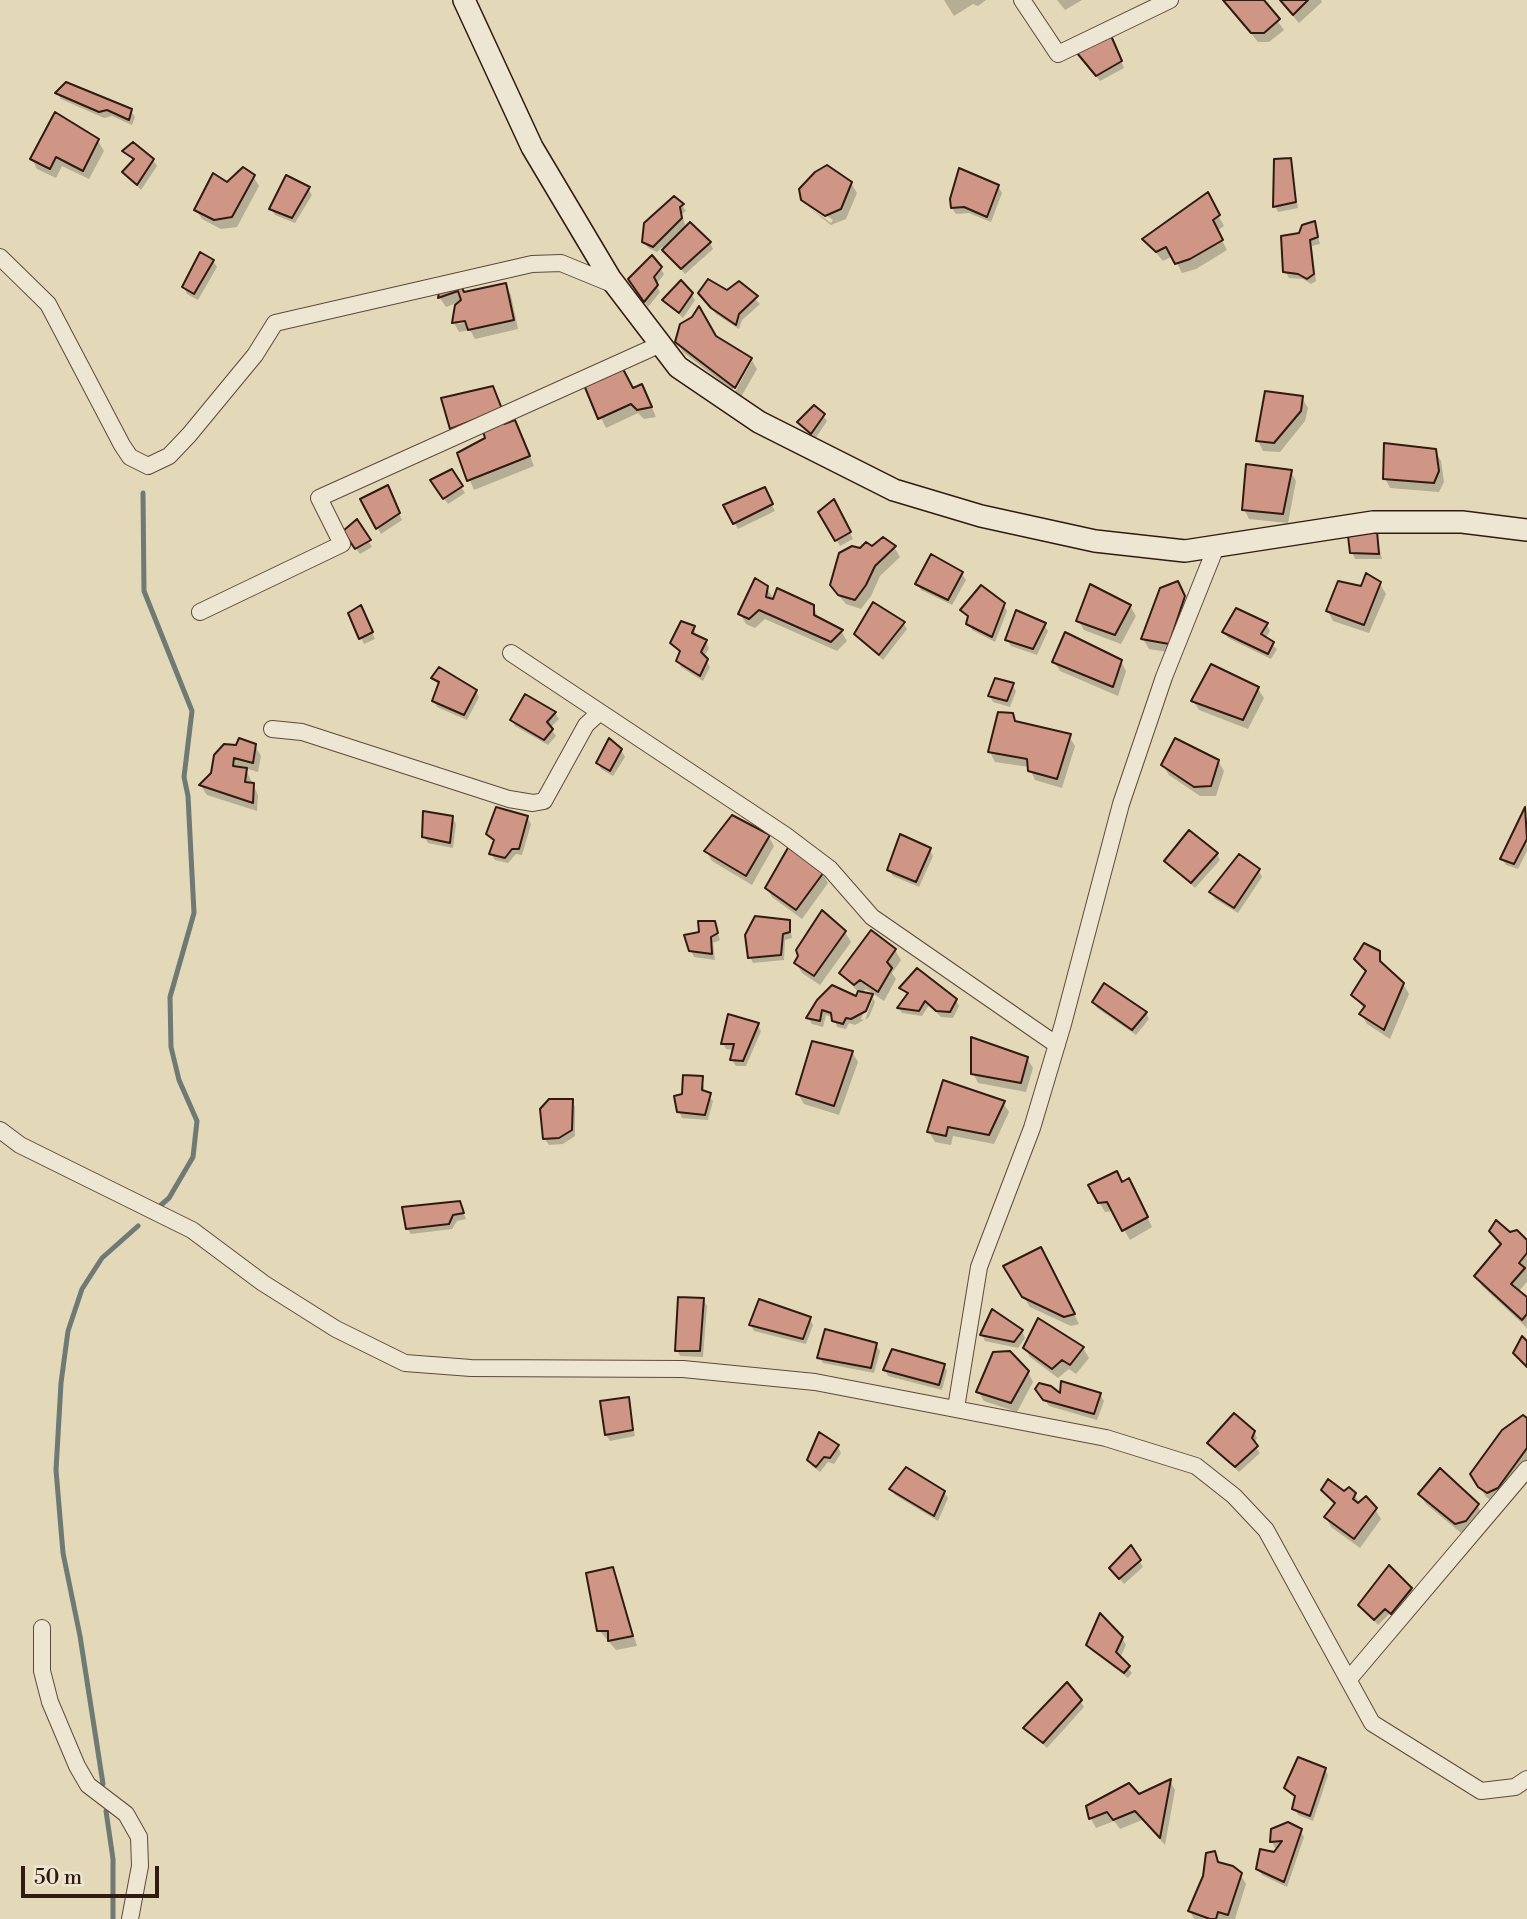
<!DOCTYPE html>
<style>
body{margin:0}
#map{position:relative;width:1527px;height:1919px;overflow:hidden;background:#e3d9b9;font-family:"Libre Bodoni",serif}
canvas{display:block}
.scale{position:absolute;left:21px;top:1866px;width:138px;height:32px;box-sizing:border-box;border:4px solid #311b11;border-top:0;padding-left:9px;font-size:21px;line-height:24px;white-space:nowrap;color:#311b11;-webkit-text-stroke:5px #ede6d2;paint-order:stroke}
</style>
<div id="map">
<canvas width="1527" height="1919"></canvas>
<div class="scale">50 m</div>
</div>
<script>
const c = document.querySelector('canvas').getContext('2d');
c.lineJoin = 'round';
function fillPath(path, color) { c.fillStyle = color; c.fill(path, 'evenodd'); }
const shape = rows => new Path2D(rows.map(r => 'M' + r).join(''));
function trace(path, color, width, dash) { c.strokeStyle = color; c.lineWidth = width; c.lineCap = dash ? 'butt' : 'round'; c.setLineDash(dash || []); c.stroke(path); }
fillPath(shape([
 [986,0,978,6,973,4,954,16,944,0],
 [1057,0,1082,0,1065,10],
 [1224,0,1262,0,1284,30,1269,42,1258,42],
 [1279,0,1321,0,1322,2,1299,23],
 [1112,40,1124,68,1100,81,1079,54],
 [57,93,131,111,135,117,132,125,112,116,104,118,61,99],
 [98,141,104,151,89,179,62,166,56,178,37,169,32,159],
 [125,151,153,160,157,166,141,190,124,172,134,161],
 [1290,160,1298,208,1278,212,1275,206],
 [253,176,259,186,237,227,221,229,202,219,196,210,227,184],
 [851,183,857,193,846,219,831,225,807,206,831,223,833,220,805,200],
 [998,186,1002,193,991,222,969,213,956,214,952,208],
 [308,189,312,195,295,223,275,215,271,208],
 [1207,195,1224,226,1217,231,1227,250,1196,269,1182,273,1173,256,1163,261,1145,240],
 [682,205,686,211,682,214,686,229,710,243,713,249,685,274,662,247,657,252,648,248,644,241,645,223],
 [1314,223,1320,244,1312,246,1316,281,1311,284,1303,279,1289,278,1285,271,1300,234],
 [213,261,217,267,198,300,187,294,184,287],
 [660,268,664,274,656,285,660,292,648,307,634,286],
 [457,282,464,294,505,285,511,295,518,329,475,339,470,330,459,332,454,323,457,303,446,307,440,298,441,287],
 [458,320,474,321,458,324],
 [739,284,760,304,742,320,739,329,716,314,700,293,727,292],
 [691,294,695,300,683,318,664,300],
 [715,337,751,359,757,369,741,397,735,392,752,361,748,361,732,390,683,352,677,342],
 [586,386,633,390,647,396,656,417,644,419,638,413,606,428],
 [492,388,506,419,499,421,504,427,520,432,534,466,474,490,459,454,487,439,483,428,458,438,444,399],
 [1302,398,1308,408,1305,421,1280,452,1263,451,1258,441],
 [823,415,827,421,815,439,799,422],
 [1435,451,1441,461,1444,482,1439,492,1390,488,1385,478],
 [451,472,465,493,448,504,436,487],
 [1291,472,1296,481,1288,523,1249,519,1244,509],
 [390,493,402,520,381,534,362,499],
 [767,496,775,511,738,529,725,506],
 [833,502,853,539,840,546,820,512],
 [357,522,372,547,360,554,348,537],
 [1376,533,1382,559,1355,559,1352,552],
 [894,547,900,557,880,576,871,596,861,609,846,604,838,595,861,550],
 [962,574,966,580,952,605,921,590,917,584],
 [1380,584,1386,594,1369,633,1333,621,1328,611,1362,588],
 [767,588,774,600,813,606,819,619,841,631,847,641,837,651,765,619,755,628,746,624,740,614],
 [1182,592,1189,607,1174,653,1149,649,1143,639],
 [1003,604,1007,611,995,642,972,630,969,619,962,610],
 [1130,606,1136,616,1121,644,1084,630,1078,620],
 [350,613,364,614,375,639,364,644],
 [903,623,907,629,883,660,856,634],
 [1044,625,1048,631,1037,655,1011,646,1007,640],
 [1267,625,1270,631,1265,639,1277,649,1271,659,1228,638,1224,632],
 [694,627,696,637,706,642,709,648,704,657,710,667,703,681,681,667,678,661,681,653,672,643],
 [1121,661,1126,671,1118,696,1060,671,1054,662],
 [433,678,476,691,479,697,467,720,437,707,434,701,439,686],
 [1012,685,1016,691,1010,707,993,702,990,696],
 [1258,689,1264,698,1248,729,1199,710,1193,701],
 [525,696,555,713,559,719,550,728,556,736,548,745,515,726,512,720],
 [1012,714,1017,723,1069,736,1075,746,1062,788,1035,780,1029,767,995,762,990,752],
 [225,746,255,746,261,756,258,772,245,768,258,795,257,811,207,795,201,786,212,774],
 [621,750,625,757,613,776,601,769,598,763],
 [1218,761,1224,771,1216,796,1200,796,1169,775,1163,765],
 [1526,809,1527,851,1518,869,1506,865,1502,859],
 [452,817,456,824,453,848,428,843,424,836],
 [527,817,531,824,522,855,516,854,508,863,495,860,491,854,495,842,488,834],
 [769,837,774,846,752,885,712,861,706,851],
 [930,850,933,856,919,887,893,876,889,870],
 [1217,854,1220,860,1195,888,1166,861],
 [1259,871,1262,877,1238,913,1215,899,1211,893],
 [822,873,828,883,802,919,772,897,767,888],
 [714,922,720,940,713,943,715,960,694,957,691,950,701,933],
 [789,922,792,938,785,940,784,960,753,963,750,957],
 [845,932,851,942,820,985,802,973,796,963],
 [872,933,895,950,901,960,892,973,896,979,884,1001,866,989,861,993,873,998,869,998,861,1019,864,1020,855,1025,849,1023,846,1029,837,1027,834,1018,826,1015,823,1027,812,1024,808,1018,818,1001,857,998,859,993,841,973],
 [1378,952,1385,968,1403,984,1409,994,1390,1039,1367,1024,1361,1014,1365,1010,1353,995,1367,974,1356,959],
 [1105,985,1146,1013,1149,1019,1136,1035,1097,1008,1094,1002],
 [901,988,956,1000,959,1006,953,1018,941,1017,929,1005,922,1016,902,1013,899,1008,908,996],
 [873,998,875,1002,869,1017,865,1020],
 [758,1025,761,1031,746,1066,736,1066,732,1060,735,1050,726,1049,723,1043],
 [852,1052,858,1062,839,1115,804,1104,798,1094],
 [1027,1058,1033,1068,1026,1092,978,1083,973,1073],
 [702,1078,705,1093,713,1101,708,1120,682,1118,679,1111,684,1095],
 [572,1100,575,1107,575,1136,563,1144,549,1145,545,1139],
 [1003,1103,1009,1112,994,1144,953,1136,951,1145,935,1142,929,1132],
 [1123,1184,1134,1190,1152,1227,1130,1240,1113,1211,1105,1212,1090,1186],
 [459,1203,466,1219,457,1221,452,1229,411,1234,407,1228],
 [1491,1231,1510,1234,1527,1242,1527,1282,1518,1292,1527,1299,1527,1328,1482,1286,1476,1276,1501,1246],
 [1046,1259,1079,1324,1071,1326,1030,1307,1005,1267],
 [703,1299,707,1306,703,1357,680,1356,677,1350],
 [810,1319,813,1325,806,1344,754,1331,751,1325],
 [1022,1331,1025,1338,1018,1348,985,1341,982,1335],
 [876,1345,880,1351,874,1373,823,1363,819,1357],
 [1025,1348,1083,1348,1089,1358,1076,1374,1069,1369,1058,1378,1030,1357],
 [944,1365,947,1371,942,1390,888,1376,885,1370],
 [1028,1372,1033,1382,1017,1412,984,1401,978,1391],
 [1100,1394,1104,1401,1097,1420,1049,1406,1041,1395],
 [628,1399,635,1436,610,1441,606,1435],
 [1527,1421,1527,1465,1494,1502,1486,1497,1473,1474],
 [1254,1432,1257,1438,1254,1444,1260,1453,1239,1472,1209,1444],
 [838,1447,841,1453,834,1464,828,1462,820,1472,812,1466,808,1460],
 [891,1489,944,1492,948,1498,938,1521,895,1495],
 [1323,1490,1354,1494,1360,1504,1375,1509,1381,1519,1360,1548,1331,1527,1326,1517,1335,1506],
 [1420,1494,1477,1505,1483,1515,1471,1530,1461,1533,1426,1504],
 [1131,1547,1143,1567,1124,1584,1111,1569],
 [612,1569,637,1646,616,1650,599,1630],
 [1411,1589,1415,1595,1395,1619,1389,1614,1378,1625,1360,1605],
 [1122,1638,1126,1645,1120,1658,1132,1673,1128,1678,1092,1651,1088,1644],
 [1080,1701,1084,1707,1047,1748,1025,1728],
 [1324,1769,1328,1775,1313,1821,1298,1815,1294,1808,1296,1799,1286,1788],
 [1170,1781,1175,1790,1165,1845,1142,1820,1120,1829,1114,1821,1096,1828,1091,1819,1088,1807,1138,1796],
 [1300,1830,1304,1837,1287,1887,1262,1875,1258,1869,1279,1848,1275,1848,1272,1842,1273,1831],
 [1214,1853,1220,1864,1240,1874,1246,1884,1235,1919,1194,1919,1190,1911]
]), '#0003');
trace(shape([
 [143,493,144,591,192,711,184,777,188,796,194,913,170,997,171,1047,179,1080,197,1121,193,1157,169,1198,161,1205],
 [103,1784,80,1636,63,1553,56,1470,61,1383,68,1331,82,1289,102,1258,138,1226],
 [106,1811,113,1859,113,1919]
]), '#6e7a73', 5);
const building = shape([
 [1223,0,1264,0,1280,19,1264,33,1251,33,1223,0],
 [1280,0,1308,0,1293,15,1280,0],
 [1109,31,1122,61,1096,76,1077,53,1109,31],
 [66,82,132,109,129,120,107,110,99,112,55,93,66,82],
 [55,112,99,139,83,171,56,157,50,169,30,159,55,112],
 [133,142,154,159,137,185,122,172,134,159,122,151,133,142],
 [1291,158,1296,202,1273,207,1274,159,1291,158],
 [827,165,852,182,841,209,825,216,801,200,799,189,815,172,827,165],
 [243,167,255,175,232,217,214,220,194,210,213,173,227,182,243,167],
 [959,168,999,185,987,217,964,207,951,208,950,199,959,168],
 [286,175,310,187,292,218,269,209,286,175],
 [1208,192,1220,215,1213,220,1223,240,1190,259,1175,264,1166,247,1156,252,1142,239,1208,192],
 [674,196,684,204,680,207,682,218,653,247,642,242,644,223,674,196],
 [1315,221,1318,237,1310,240,1314,274,1307,279,1298,274,1283,272,1281,236,1299,233,1302,225,1315,221],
 [690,222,711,242,681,269,662,250,690,222],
 [200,252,214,260,194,294,182,287,200,252],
 [652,255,662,267,654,277,658,285,644,302,628,279,652,255],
 [708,279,727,290,739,281,758,296,739,314,736,325,711,308,698,293,708,279],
 [458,280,464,292,506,283,514,320,468,330,465,321,452,323,455,305,461,300,458,291,438,298,440,286,458,280],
 [681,280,693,293,679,313,662,300,681,280],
 [699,306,716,336,752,358,735,388,675,342,680,324,692,317,699,306],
 [623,369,633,388,642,384,652,407,637,410,631,404,598,419,584,385,623,369],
 [493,386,502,409,450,429,441,398,493,386],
 [1265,391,1303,396,1301,411,1274,443,1256,441,1265,391],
 [814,405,825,414,811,434,797,422,814,405],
 [499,419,504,424,515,420,530,456,467,481,457,453,485,438,482,428,499,419],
 [1384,443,1436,449,1439,471,1434,483,1383,479,1384,443],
 [1246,464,1292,470,1283,514,1242,510,1246,464],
 [452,469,463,486,443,499,430,480,452,469],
 [388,485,400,513,376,529,360,499,388,485],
 [765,487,773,504,733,524,723,505,765,487],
 [834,499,851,532,835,541,818,512,834,499],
 [357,519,371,540,355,549,343,531,357,519],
 [1377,531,1379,554,1350,553,1348,536,1377,531],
 [883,537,896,546,875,566,866,585,855,600,838,595,830,585,839,553,852,546,860,548,866,542,872,546,883,537],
 [931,554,963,572,948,600,915,584,931,554],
 [1366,573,1381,582,1364,625,1326,611,1338,581,1361,586,1366,573],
 [755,578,768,586,766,597,773,599,777,588,814,605,814,615,843,630,831,642,759,610,749,619,738,614,755,578],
 [1178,581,1185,596,1169,644,1141,639,1160,588,1178,581],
 [1090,584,1131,605,1115,635,1076,621,1090,584],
 [981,585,1005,603,992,637,966,624,968,616,960,610,981,585],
 [873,602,905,622,879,655,854,634,873,602],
 [361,605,373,632,359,639,348,613,361,605],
 [1236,608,1268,623,1261,634,1274,642,1268,654,1222,632,1236,608],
 [1016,610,1046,623,1033,649,1005,640,1016,610],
 [681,621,695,626,692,633,707,640,701,652,708,659,700,676,676,661,680,651,670,643,681,621],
 [1065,632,1122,660,1113,687,1052,662,1065,632],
 [1211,664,1259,687,1243,720,1191,701,1211,664],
 [439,667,477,690,464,715,432,701,439,682,431,678,439,667],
 [995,678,1014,683,1007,701,988,696,995,678],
 [525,694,556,712,547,722,553,729,544,740,510,720,525,694],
 [998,712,1013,713,1015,721,1071,734,1057,779,1028,771,1027,759,988,752,998,712],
 [239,738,256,744,253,763,234,758,233,766,247,768,245,782,254,783,253,803,199,785,211,773,214,755,224,744,236,745,239,738],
 [609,738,622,749,610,771,596,763,609,738],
 [1175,738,1219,760,1211,786,1194,787,1161,765,1175,738],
 [496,807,528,816,519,849,512,849,505,858,489,854,494,840,486,834,496,807],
 [1525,807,1527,839,1514,864,1500,859,1525,807],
 [423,811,453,816,450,843,422,837,423,811],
 [732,815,770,835,746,876,704,851,732,815],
 [1189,830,1218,853,1191,883,1164,861,1189,830],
 [900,834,931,848,916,882,887,870,900,834],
 [789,846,824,872,796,910,765,888,789,846],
 [1239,854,1260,869,1234,908,1209,892,1239,854],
 [822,910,846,931,814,976,794,963,798,956,796,950,822,910],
 [755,916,790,920,790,932,783,934,781,955,748,958,745,935,755,916],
 [698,921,715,921,718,933,711,937,712,954,689,951,684,935,699,932,698,921],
 [871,930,896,949,887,962,892,968,878,992,860,980,854,985,839,973,871,930],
 [1364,943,1380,951,1380,961,1404,983,1384,1030,1359,1014,1365,1006,1351,995,1366,971,1354,959,1364,943],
 [917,968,957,999,950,1012,936,1011,925,1001,919,1011,897,1008,908,993,899,988,917,968],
 [1104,983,1147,1012,1132,1030,1092,1002,1104,983],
 [832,985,856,996,858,991,873,994,866,1011,851,1019,846,1018,843,1024,832,1021,831,1013,822,1010,820,1021,806,1018,817,1000,832,985],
 [728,1014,759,1023,743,1061,730,1060,734,1044,721,1044,728,1014],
 [971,1037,1028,1057,1021,1083,971,1074,971,1037],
 [812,1041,853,1051,834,1106,796,1094,812,1041],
 [683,1075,703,1076,702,1090,711,1093,705,1115,677,1112,674,1096,682,1094,683,1075],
 [943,1080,1005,1101,989,1135,948,1127,946,1136,927,1132,943,1080],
 [549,1099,573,1099,572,1130,559,1138,543,1139,540,1109,549,1099],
 [1117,1171,1122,1182,1129,1178,1148,1217,1122,1231,1107,1202,1098,1203,1088,1185,1117,1171],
 [460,1201,464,1213,453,1215,449,1224,406,1229,402,1207,460,1201],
 [1496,1220,1510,1232,1517,1230,1527,1240,1527,1253,1519,1263,1525,1268,1511,1284,1527,1297,1527,1314,1522,1320,1474,1276,1501,1244,1489,1231,1496,1220],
 [1041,1247,1075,1314,1064,1317,1022,1297,1003,1266,1041,1247],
 [678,1297,704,1298,700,1351,675,1351,678,1297],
 [759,1299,811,1317,803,1339,749,1325,759,1299],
 [992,1309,1023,1330,1014,1342,980,1335,992,1309],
 [1038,1318,1084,1347,1070,1365,1062,1360,1052,1369,1023,1348,1038,1318],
 [825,1329,877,1343,871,1368,817,1358,825,1329],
 [1522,1336,1527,1341,1527,1367,1513,1353,1522,1336],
 [892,1349,945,1364,939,1385,883,1370,892,1349],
 [1010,1351,1029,1371,1011,1403,976,1392,993,1352,1010,1351],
 [1061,1381,1101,1393,1094,1414,1043,1400,1035,1389,1039,1383,1051,1386,1060,1393,1061,1381],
 [629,1397,633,1430,605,1435,600,1401,629,1397],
 [1234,1413,1255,1431,1252,1438,1258,1446,1235,1467,1207,1443,1234,1413],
 [1523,1415,1527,1418,1527,1448,1498,1488,1487,1493,1478,1487,1470,1474,1502,1430,1523,1415],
 [819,1432,839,1445,830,1458,824,1457,816,1467,807,1460,819,1432],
 [906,1467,945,1491,934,1516,889,1489,906,1467],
 [1440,1468,1479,1504,1466,1521,1455,1524,1418,1494,1440,1468],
 [1328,1479,1344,1491,1349,1487,1356,1493,1353,1499,1358,1503,1366,1496,1377,1508,1354,1539,1324,1517,1335,1503,1321,1490,1328,1479],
 [1131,1545,1141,1560,1119,1579,1109,1568,1131,1545],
 [1389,1565,1412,1588,1391,1614,1385,1609,1374,1620,1358,1605,1389,1565],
 [613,1567,633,1636,608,1641,608,1631,597,1631,586,1573,613,1567],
 [1100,1613,1123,1637,1116,1652,1130,1666,1124,1673,1086,1645,1100,1613],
 [1067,1682,1082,1700,1043,1743,1023,1728,1067,1682],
 [1298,1757,1326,1768,1310,1816,1292,1809,1295,1796,1284,1788,1298,1757],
 [1171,1779,1160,1838,1135,1811,1113,1820,1107,1812,1089,1819,1086,1806,1129,1783,1139,1794,1171,1779],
 [1288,1822,1302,1829,1284,1882,1256,1869,1260,1849,1274,1852,1282,1841,1270,1842,1271,1829,1288,1822],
 [1215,1851,1218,1862,1233,1866,1242,1873,1228,1915,1218,1912,1216,1919,1210,1919,1188,1911,1203,1876,1206,1853,1215,1851]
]);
fillPath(building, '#d09685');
trace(building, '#311b11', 2);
const street = shape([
 [1022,0,1058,54,1170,0],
 [0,257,48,304,122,445,130,457,148,466,169,456,189,435,255,355,275,323,532,264,561,263,617,286],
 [200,612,342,544,319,498,661,344],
 [511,653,785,835,830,869,872,917,1057,1045],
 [272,729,302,732,509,799,533,803,544,801,586,725,600,712],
 [0,1130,20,1145,192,1230,263,1283,336,1329,405,1363,471,1368,683,1369,815,1382,1106,1438,1196,1466,1234,1496,1266,1530,1372,1723,1481,1791,1515,1787,1527,1779],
 [956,1408,979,1267,1032,1128,1063,1024,1121,804,1164,677,1216,547],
 [42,1628,42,1671,50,1702,77,1766,88,1785,126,1814,139,1837,140,1866,130,1919],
 [1349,1679,1527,1469]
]);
const secondary = shape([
 [464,0,532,147,610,278,678,367,759,422,894,490,981,516,1095,541,1185,551,1373,522,1462,522,1527,530]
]);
trace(street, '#5e4a3b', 18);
trace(secondary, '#311b11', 24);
trace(street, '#ede6d2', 16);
trace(secondary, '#ede6d2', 21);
</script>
